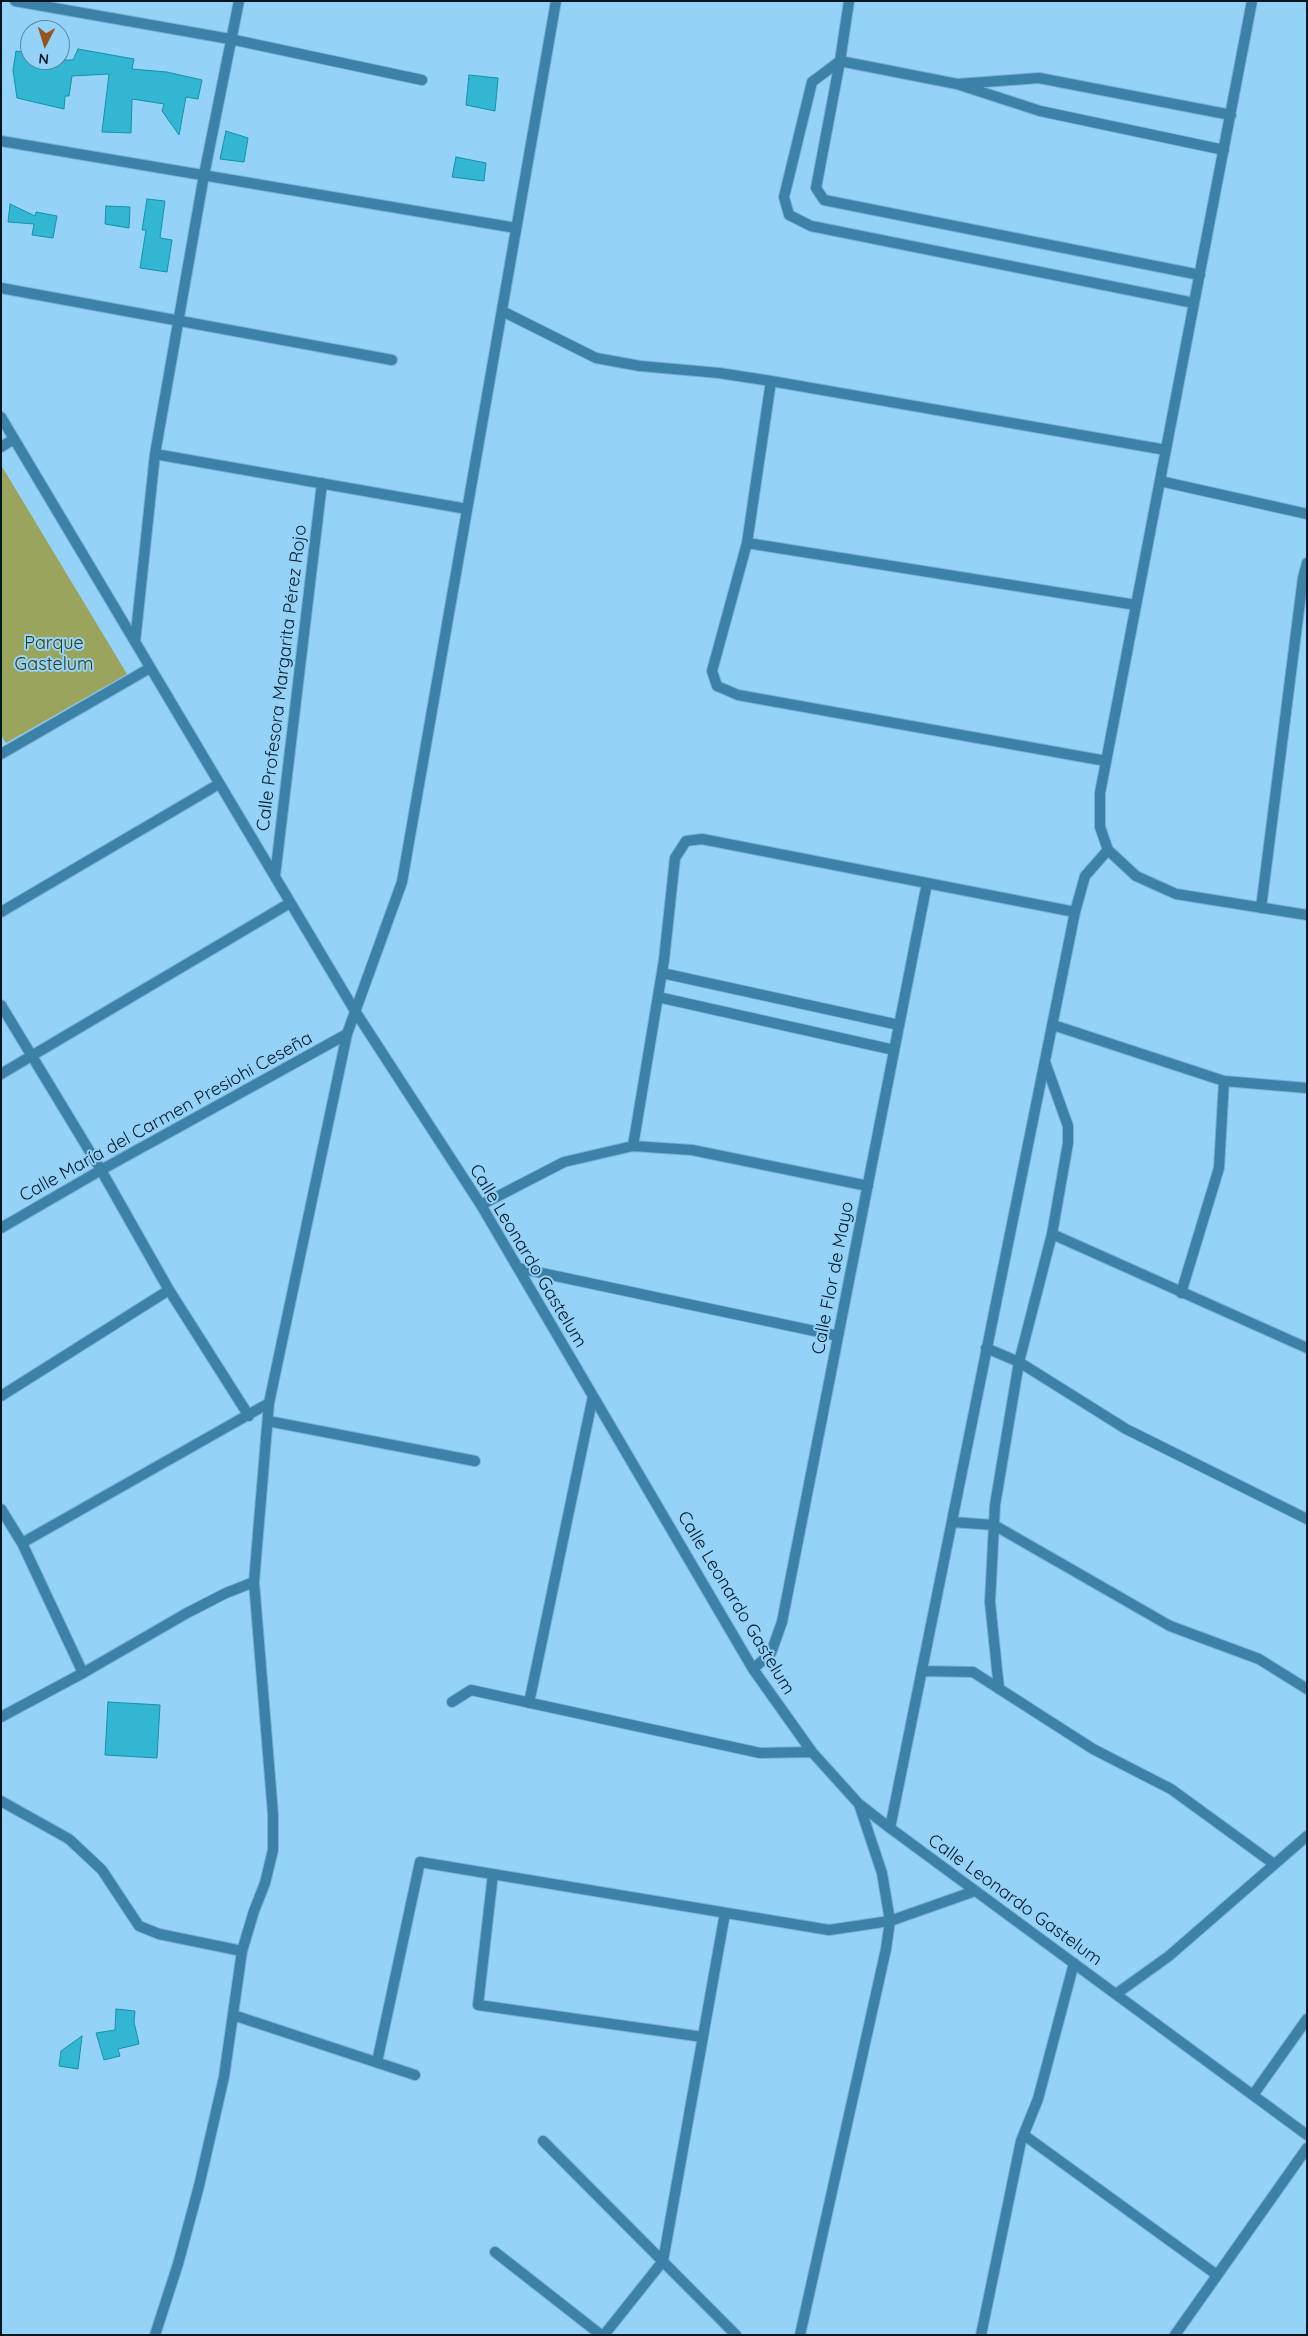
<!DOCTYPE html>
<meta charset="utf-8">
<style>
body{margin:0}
#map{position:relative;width:1308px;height:2336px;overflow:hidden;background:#94d2f8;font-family:Quicksand,sans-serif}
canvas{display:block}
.frame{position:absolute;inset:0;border:2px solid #001623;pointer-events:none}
.north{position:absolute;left:20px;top:20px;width:50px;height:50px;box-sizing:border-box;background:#94d2f8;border:1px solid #5987a3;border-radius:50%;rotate:185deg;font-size:14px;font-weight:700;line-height:20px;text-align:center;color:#001623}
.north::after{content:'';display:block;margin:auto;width:18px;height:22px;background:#965521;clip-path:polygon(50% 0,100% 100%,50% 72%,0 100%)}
</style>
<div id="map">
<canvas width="1308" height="2336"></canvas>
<div class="frame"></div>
<div class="north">N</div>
</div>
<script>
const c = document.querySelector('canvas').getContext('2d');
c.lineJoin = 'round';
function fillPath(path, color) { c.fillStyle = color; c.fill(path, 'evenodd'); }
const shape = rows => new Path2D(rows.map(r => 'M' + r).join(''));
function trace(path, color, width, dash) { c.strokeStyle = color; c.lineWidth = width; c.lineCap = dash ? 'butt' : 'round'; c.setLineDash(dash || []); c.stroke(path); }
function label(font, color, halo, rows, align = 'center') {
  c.font = font + ' Quicksand,sans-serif'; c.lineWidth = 4; c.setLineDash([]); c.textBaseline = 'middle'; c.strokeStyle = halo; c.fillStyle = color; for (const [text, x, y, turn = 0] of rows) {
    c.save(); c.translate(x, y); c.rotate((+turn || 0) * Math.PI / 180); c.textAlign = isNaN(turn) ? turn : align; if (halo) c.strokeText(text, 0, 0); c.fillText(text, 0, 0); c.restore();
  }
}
fillPath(shape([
 [1,465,127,674,6,743,1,735]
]), '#9ba45c');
const building = shape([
 [78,49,134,59,132,69,167,72,202,80,198,99,186,97,179,135,162,111,164,104,132,99,131,133,102,132,109,74,72,76,69,96,65,96,64,109,17,98,13,70,16,51,30,53,30,60,73,60,78,49],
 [469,75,498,78,495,111,466,105,469,75],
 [226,131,248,138,244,162,220,159,226,131],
 [456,157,486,163,484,181,452,177,456,157],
 [147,199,165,201,160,238,172,240,167,272,140,268,146,230,142,230,147,199],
 [10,204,35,216,36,212,57,216,53,238,32,235,34,224,8,222,10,204],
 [106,206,130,207,129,228,105,224,106,206],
 [108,1702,160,1705,157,1758,105,1755,108,1702],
 [116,2009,135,2011,134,2022,139,2044,118,2049,120,2056,104,2060,96,2033,115,2030,116,2009],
 [82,2036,78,2069,59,2066,61,2051,82,2036]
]);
fillPath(building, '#32b6d2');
trace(building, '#1591a8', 1);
const street = shape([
 [15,1,230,39,422,80],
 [849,1,840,61,957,84],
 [1252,1,1100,793,1100,827,1108,850,1136,876,1176,894,1307,915],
 [1,141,516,228],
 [1224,150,1040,111,957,84,1039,78,1231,115],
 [1,288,392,360],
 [1194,303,811,226,789,215,784,197,812,82,840,61,816,188,824,200,1200,275],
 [502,311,596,358,640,366,719,373,771,381,1166,450],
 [771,381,747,543,712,671,717,686,738,695,1106,761],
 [1,417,355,1011,481,1205,753,1669,812,1752,859,1804,890,1828,1307,2135],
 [1,447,14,439],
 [155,454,467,509],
 [1160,481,1307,514],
 [747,543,1136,605],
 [135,642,155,454,204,175,239,1],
 [1,754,150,668],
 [275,876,322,483],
 [1261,908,1303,578,1307,563],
 [1,912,219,784],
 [662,973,899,1025],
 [658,997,894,1050],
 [1,1005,101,1170,169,1290,249,1416],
 [1053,1025,1224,1081,1307,1088],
 [1,1074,290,903],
 [633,1146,664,960,675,858,686,841,702,839,1075,912],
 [481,1205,564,1162,633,1146,692,1150,868,1186],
 [1,1228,101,1170,347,1034],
 [1052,1234,1307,1348],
 [518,1268,838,1336],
 [1181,1293,1219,1168,1224,1081],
 [986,1348,1019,1362,1126,1429,1307,1519],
 [1,1396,169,1290],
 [268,1421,475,1461],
 [1,1509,22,1543,83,1673,187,1613,226,1593,254,1582],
 [952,1522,994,1525,1170,1626,1259,1659,1307,1689],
 [22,1543,269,1403],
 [753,1669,771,1653,782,1622,927,883],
 [922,1671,973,1672,1093,1749,1171,1789,1274,1864],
 [999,1689,990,1602,995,1505,1019,1362,1052,1234,1068,1143,1068,1126,1045,1062],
 [452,1702,471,1690,760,1753,812,1752],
 [529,1703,593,1396],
 [1,1717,83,1673],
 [1,1801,69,1839,102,1870,139,1926,159,1934,242,1951],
 [890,1828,1075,912,1085,876,1108,850],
 [493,1874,478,2005,703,2037],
 [1116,1994,1169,1956,1307,1836],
 [233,2015,415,2075],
 [377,2062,420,1862,829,1930,890,1921,975,1891],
 [1253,2095,1307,2019],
 [1024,2135,1217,2275],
 [543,2141,736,2335],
 [495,2252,601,2335],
 [155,2335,178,2264,199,2186,224,2077,242,1951,254,1911,265,1883,273,1850,273,1814,254,1582,269,1403,347,1034,402,882,556,1],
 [604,2335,663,2261,725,1913],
 [800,2335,886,1949,890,1921,882,1873,859,1804],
 [981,2335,1021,2141,1038,2099,1074,1963],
 [1175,2335,1307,2148]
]);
trace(street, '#79b0d2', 12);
trace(street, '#3b81a8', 10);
label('18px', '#373c09', '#94d2f8', [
 ["Parque",54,644],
 ["Gastelum",54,665]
]);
label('18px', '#001623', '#94d2f8', [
 ["Calle Profesora Margarita Pérez Rojo",282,678,-83],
 ["Calle María del Carmen Presiohi Ceseña",166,1117,-29],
 ["Calle Leonardo Gastelum",528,1256,59],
 ["Calle Flor de Mayo",833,1278,-79],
 ["Calle Leonardo Gastelum",736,1603,59],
 ["Calle Leonardo Gastelum",1015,1900,36]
]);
</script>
